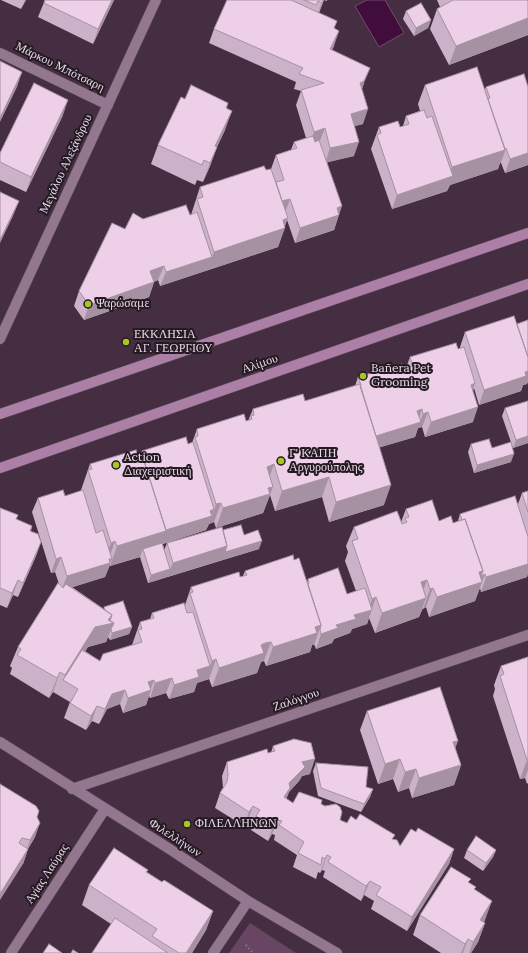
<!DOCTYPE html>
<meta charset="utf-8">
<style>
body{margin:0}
canvas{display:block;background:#452e42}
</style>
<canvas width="528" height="953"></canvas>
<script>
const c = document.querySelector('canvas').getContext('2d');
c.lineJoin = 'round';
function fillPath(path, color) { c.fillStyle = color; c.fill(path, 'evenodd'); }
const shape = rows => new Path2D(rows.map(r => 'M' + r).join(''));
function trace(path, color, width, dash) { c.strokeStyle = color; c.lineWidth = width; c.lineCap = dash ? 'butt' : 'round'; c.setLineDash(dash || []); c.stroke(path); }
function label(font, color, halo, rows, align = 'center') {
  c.font = font + ' Lora,serif'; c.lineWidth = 4; c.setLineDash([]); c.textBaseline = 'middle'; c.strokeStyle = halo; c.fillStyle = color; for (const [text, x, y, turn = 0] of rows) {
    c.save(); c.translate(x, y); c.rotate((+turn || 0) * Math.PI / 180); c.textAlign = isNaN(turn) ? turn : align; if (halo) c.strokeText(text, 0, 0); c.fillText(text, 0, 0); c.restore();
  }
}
fillPath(shape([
 [250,923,296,953,229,953]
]), '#684663');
const water = shape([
 [367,0,385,0,404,33,379,47,355,6,367,0]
]);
fillPath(water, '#410d3d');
trace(water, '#734a70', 1);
const minor = shape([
 [0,53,108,105],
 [0,339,156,0],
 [0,742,168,848,248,901,337,953],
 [72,789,528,635],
 [11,953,105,809],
 [213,953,248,901]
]);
const major = shape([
 [0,414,528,233],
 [0,468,528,284]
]);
trace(minor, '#604c5d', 11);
trace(major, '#604c5d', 11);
trace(shape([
 [246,945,253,953]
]), '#938091', 2.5, [1, 3]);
trace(minor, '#93778f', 10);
trace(major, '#ac7fa6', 10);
fillPath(shape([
 [1,0,26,0,21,9],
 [45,0,114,0,93,44,38,17],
 [227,0,327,0,327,1,324,0,319,13,334,28,334,46,332,50,364,83,362,89,363,124,354,126,354,156,327,162,339,214,334,230,295,243,287,220,278,247,160,286,158,280,154,282,149,297,84,320,74,306,79,291,125,229,143,219,191,215,200,187,266,170,271,169,276,155,291,150,294,142,306,138,296,105,301,91,294,89,296,82,209,43,214,29],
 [437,0,528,0,528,35,449,65,430,29,437,9,440,7],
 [406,11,431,20,428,28,414,36,403,19],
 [425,85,485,89,486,87,528,87,528,165,505,173,501,163,500,163,498,169,450,185,447,191,392,209,371,149,379,127,400,127,403,126,406,116,420,111,418,104],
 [185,99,228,103,227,108,225,130,217,147,210,166,203,182,197,180,195,185,151,164,158,145],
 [63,115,26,192,0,180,0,153],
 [528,320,528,381,527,384,523,385,521,391,479,405,474,388,473,391,473,422,425,437,422,427,418,428,415,437,380,447,384,505,329,522,322,497,275,511,270,495,263,513,216,528,214,522,209,524,206,530,163,544,164,550,167,543,223,530,244,535,259,549,148,583,140,557,110,566,110,565,105,577,72,587,104,609,104,607,132,627,129,634,110,640,108,637,106,642,88,647,85,651,100,661,132,645,140,622,150,619,152,613,185,605,191,587,240,577,243,576,245,571,294,560,307,582,308,579,347,594,356,591,345,561,348,552,346,546,354,527,401,522,406,509,439,521,453,523,458,521,460,514,518,504,522,493,528,491,528,573,527,577,481,592,480,588,475,601,429,617,426,607,423,609,423,608,419,617,375,633,369,618,367,624,352,629,350,633,334,639,332,643,316,649,314,644,312,645,310,652,266,666,264,661,261,662,257,673,212,687,209,679,197,683,194,692,169,699,166,693,150,698,149,696,146,705,123,713,120,704,107,709,99,724,92,721,86,730,64,718,70,702,53,692,49,698,10,674,12,668,10,666,18,647,59,584,55,572,51,573,32,512,38,498,65,496,81,491,81,490,90,464,137,455,141,454,142,451,188,444,192,443,197,429,246,421,248,421,253,409,305,401,355,386,358,377,406,368,410,357,460,348,460,347,465,332,517,324],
 [528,401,528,443,513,448,502,416,505,408],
 [471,444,492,448,511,462,474,473,468,452],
 [0,508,18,515,16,519,32,526,31,531,41,542,36,556,18,597,13,595,7,608,0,605],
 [528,657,528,783,527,784,525,778,520,779,493,696,495,689,494,685,501,666],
 [367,711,455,748,461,765,454,785,412,798,409,788,398,792,393,779,378,784,360,730],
 [273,746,310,774,302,776,299,781,289,792,286,799,293,803,321,804,340,820,347,823,356,820,393,839,400,846,416,832,454,849,449,864,407,931,371,909,374,901,364,895,361,901,323,877,325,871,322,870,320,873,318,872,316,879,293,867,297,855,274,840,275,835,272,834,268,841,251,830,254,824,248,820,244,826,215,808,220,793,223,788,222,776,227,762,271,753],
 [316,763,366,787,373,789,370,797,361,812,318,796,313,771],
 [0,784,37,817,35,837,28,849,23,864],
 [467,850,496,850,493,857,483,871,464,858],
 [148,870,147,872,162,882,213,911,206,930,192,953,92,953,111,924,82,905,89,885],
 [469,883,475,890,485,920,484,922,485,923,478,942,471,953,441,953,413,935,420,915]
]), '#ccb2c8');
fillPath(shape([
 [25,0,26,0,21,9],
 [112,0,114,0,93,44,98,29],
 [323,0,324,0,314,22],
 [528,18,528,35,449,65,456,46],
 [431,20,428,28,414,36,416,28],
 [339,31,334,46,325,64,330,49],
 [370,68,364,83,359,96,360,83],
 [22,72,17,87,0,122,0,118],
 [68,100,63,115,26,192,31,177],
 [368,109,363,124,345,129,351,114],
 [232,111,225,130,209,162,215,146],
 [325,128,319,143,309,147,314,132],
 [359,142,354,156,325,163,330,148],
 [217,147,210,166,203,182,210,163],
 [506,148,501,163,500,163,498,169,450,185,447,191,392,209,397,195,448,178,452,167],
 [528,153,528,165,505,173,510,159],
 [290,199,285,213,279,202],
 [19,201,13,216,0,243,0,240],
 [342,206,334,230,295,243,300,228,337,208],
 [288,218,284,228,285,228,278,247,160,286,166,272,212,257,214,252,283,220],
 [164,266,158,280,144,285,150,271],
 [154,282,149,297,84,320,89,305],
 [528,371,528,381,527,384,523,385,521,391,479,405,484,390],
 [475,383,470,398,471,385],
 [478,407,473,422,425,437,431,422],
 [422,409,417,423,420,422,423,414,428,412,422,427,418,428,415,437,368,451,373,436,417,411],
 [528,436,528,443,513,448,516,440],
 [514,454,511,462,474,473,477,465],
 [274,464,267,484,267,467],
 [329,477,322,497,275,511,282,491],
 [391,485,384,505,329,522,336,502],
 [273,487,263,513,216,528,223,508,268,488],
 [221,503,214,522,209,524,206,530,162,544,143,549,140,557,110,566,117,546,214,509,212,516,216,504],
 [115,541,108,561,103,562,111,543],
 [262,541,259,549,222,560,225,552],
 [41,542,36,556,18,597,23,583],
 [227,546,222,560,148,583,151,575,170,569,173,563],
 [61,557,55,572,51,573,56,559],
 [109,559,112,559,105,577,61,591,67,576],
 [528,564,528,573,527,577,481,592,486,577],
 [483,571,485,574,475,601,429,617,437,597,479,572],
 [18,580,13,595,7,608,12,593],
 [427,580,420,599,421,582],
 [433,588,426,607,423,609,430,589],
 [376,597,367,624,352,629,350,633,334,639,332,643,316,649,321,634,354,615,368,611,372,599],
 [426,598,419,617,375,633,382,613],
 [112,615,114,623,106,642,88,647,66,682,63,680,65,675,95,627],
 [321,625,314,645,312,645,310,652,266,666,273,647,315,627],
 [132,627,129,634,110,640,112,633],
 [271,642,264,661,261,662,257,673,212,687,219,668,261,645],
 [216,659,209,679,197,683,194,692,169,699,174,685,197,670,210,666,212,661],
 [60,672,53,692,49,698,57,678],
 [172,678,166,693,150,698,155,683],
 [154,680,150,691,151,690,146,705,123,713,128,698,148,682],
 [125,690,120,704,107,709,99,724,105,709,112,694],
 [97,706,92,721,86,730,91,716],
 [458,741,451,760,453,742],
 [315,759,310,774,302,776,299,781,289,792,285,803,278,811,289,783,302,762],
 [400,759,393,779,378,784,385,764],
 [528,759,528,770,525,778,520,779,527,760],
 [461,765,454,785,412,798,419,778],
 [416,769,409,788,398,792,405,772],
 [373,789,370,797,361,812,364,804],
 [253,806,248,820,244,826,249,812],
 [277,820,272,834,268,841,273,826],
 [40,823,35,837,25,854,30,840],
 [28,849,23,864,0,900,0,894],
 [454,849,449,864,407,931,412,917],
 [496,850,493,857,483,871,486,863],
 [327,855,322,870,320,873,325,859],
 [370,881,364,895,361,901,366,886],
 [492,901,485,920,473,940,480,920],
 [213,911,206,930,192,953,186,953],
 [485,923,478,942,471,953,469,953,473,942],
 [468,939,463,953,461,953,465,944]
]), '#a691a2');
const building = shape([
 [45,0,112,0,98,29,44,3,45,0],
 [227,0,291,0,337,21,334,28,339,31,330,49,370,68,364,81,360,83,368,109,351,114,359,142,330,148,325,128,314,132,301,90,324,83,299,74,303,68,214,29,227,0],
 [304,0,323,0,322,3,318,1,316,5,304,0],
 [453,0,528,0,528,18,456,46,437,9,453,0],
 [421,3,431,20,416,28,406,11,421,3],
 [0,61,22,72,0,118,0,61],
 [477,67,505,150,452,167,425,85,477,67],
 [524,74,528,87,528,153,510,159,506,148,505,149,488,99,490,98,486,87,524,74],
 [34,83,68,100,31,177,0,162,0,153,34,83],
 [191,85,228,103,226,108,232,111,215,146,217,147,210,163,204,160,202,165,158,145,181,97,185,99,191,85],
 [424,110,427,118,432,116,453,176,397,195,377,135,381,133,379,127,398,121,400,127,409,124,406,116,424,110],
 [313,136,315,142,319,140,342,206,337,208,339,215,300,228,290,199,282,201,276,182,284,180,276,155,297,148,294,142,313,136],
 [264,166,266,170,271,169,288,218,283,220,285,228,214,252,197,199,203,197,200,187,264,166],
 [0,192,19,201,0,240,0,192],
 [186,205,190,215,197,212,212,257,166,272,164,266,150,271,154,282,89,305,79,291,112,223,125,229,133,213,143,219,186,205],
 [514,316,528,357,528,371,525,372,526,376,484,390,465,332,514,316],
 [528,320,528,357,517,324,528,320],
 [456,343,458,349,464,347,475,383,471,385,478,407,431,422,428,412,423,414,422,409,417,411,421,422,376,436,360,386,361,385,358,377,402,364,404,369,409,367,413,366,410,357,456,343],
 [360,384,391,485,336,502,329,477,282,491,274,464,267,467,273,487,268,488,270,494,223,508,221,503,216,504,195,437,198,436,197,429,244,414,246,421,252,419,251,416,254,415,253,409,303,394,305,401,360,384],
 [528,401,528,436,516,440,505,408,528,401],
 [186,437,188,444,193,442,214,509,210,511,212,516,166,530,143,458,144,457,142,451,186,437],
 [489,439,492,448,511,442,514,454,477,465,471,444,489,439],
 [136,450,137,455,142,454,166,531,117,546,115,541,111,543,88,470,92,469,90,464,136,450],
 [63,490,65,496,83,490,96,533,103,530,112,559,109,559,110,563,67,576,61,557,56,559,38,498,63,490],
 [528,491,528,512,522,493,528,491],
 [515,496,528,537,528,564,486,577,485,574,481,576,483,571,465,519,462,520,460,514,515,496],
 [432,500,439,521,451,516,453,523,465,519,483,571,479,572,482,582,437,597,433,588,430,589,427,580,421,582,426,598,382,613,376,597,372,599,352,541,358,539,354,527,397,511,402,524,407,522,405,518,409,517,406,509,432,500],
 [0,508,18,515,16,519,32,526,30,531,38,534,41,542,23,583,18,580,12,593,0,588,0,508],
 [241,525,244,535,258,530,262,541,225,552,227,546,223,530,241,525],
 [222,527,227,546,173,563,167,543,222,527],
 [162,543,170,569,151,575,143,549,162,543],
 [293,555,294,560,299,558,321,625,315,627,317,633,273,647,271,642,265,643,261,645,264,653,219,668,216,659,212,661,190,593,193,592,191,587,239,572,240,577,247,575,245,571,293,555],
 [338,568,347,594,365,588,372,610,354,615,356,619,336,625,338,628,321,634,320,630,321,625,308,584,309,583,308,579,338,568],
 [58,583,63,588,66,584,112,615,108,620,114,623,95,627,65,675,60,672,57,678,17,655,21,649,18,647,58,583],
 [123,601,132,627,112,633,111,629,114,623,110,621,112,615,105,610,104,607,123,601],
 [184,603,187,613,193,612,210,666,197,670,199,677,174,685,172,678,155,683,154,680,148,682,151,690,128,698,125,690,112,694,105,709,97,706,91,716,70,703,78,689,63,680,82,650,100,661,103,654,142,642,138,630,142,629,140,622,154,618,152,613,184,603],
 [528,657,528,759,527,760,500,676,504,674,501,666,528,657],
 [440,687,458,741,453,742,461,765,419,778,416,769,405,772,400,759,385,764,367,711,440,687],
 [294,739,311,743,315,759,302,762,305,767,289,783,290,788,284,797,293,803,299,792,322,800,321,804,325,806,336,804,340,807,342,812,340,820,347,823,351,816,356,820,360,814,395,835,392,839,397,840,400,846,411,829,416,832,418,828,454,849,412,917,376,895,381,887,370,881,366,886,328,862,331,857,327,855,325,859,322,857,321,865,298,853,304,842,279,825,282,821,277,820,273,826,256,816,260,810,253,806,249,812,220,793,227,782,228,775,227,762,267,749,268,753,275,751,273,746,294,739],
 [316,763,368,767,366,787,373,789,364,804,321,788,316,763],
 [0,784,36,806,39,811,37,817,40,823,30,840,22,838,19,843,28,849,0,894,0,784],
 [476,836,496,850,486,863,467,850,476,836],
 [114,848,148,870,146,872,162,882,164,880,213,911,186,953,179,953,152,936,157,929,89,885,114,848],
 [451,867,471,879,468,882,476,887,474,889,492,901,480,920,485,923,473,942,468,939,465,944,420,915,451,867],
 [115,918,168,953,92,953,115,918],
 [49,944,62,953,43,953,49,944],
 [73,950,78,953,71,953,73,950]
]);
fillPath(building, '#edcfe8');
trace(building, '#a691a2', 1);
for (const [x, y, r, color] of [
 [88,304,4,"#a6c820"],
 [126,342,4,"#a6c820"],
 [363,376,4,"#a6c820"],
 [281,461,4,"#a6c820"],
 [116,465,4,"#a6c820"],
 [187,824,4,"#a6c820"]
]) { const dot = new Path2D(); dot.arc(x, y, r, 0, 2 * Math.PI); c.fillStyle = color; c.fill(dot); trace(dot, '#251a23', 1.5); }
label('12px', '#e8d9e6', '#251a23', [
 ["Μάρκου Μπότσαρη",60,67,26],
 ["Μεγάλου Αλεξάνδρου",66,164,-65],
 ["Αλίμου",260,364,-19],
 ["Ζαλόγγου",296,700,-19],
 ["Φιλελλήνων",175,838,33],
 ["Αγίας Λαύρας",47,874,-57]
]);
label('12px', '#e8d9e6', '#251a23', [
 ["Ψαρώσαμε",96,304],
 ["ΕΚΚΛΗΣΙΑ",134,335],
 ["ΑΓ. ΓΕΩΡΓΙΟΥ",134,349],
 ["Bañera Pet",371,369],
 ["Grooming",371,383],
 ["Γ' ΚΑΠΗ",289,454],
 ["Αργυρούπολης",289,468],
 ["Action",124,458],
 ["Διαχειριστική",124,472],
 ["ΦΙΛΕΛΛΗΝΩΝ",195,824]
], 'left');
</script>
